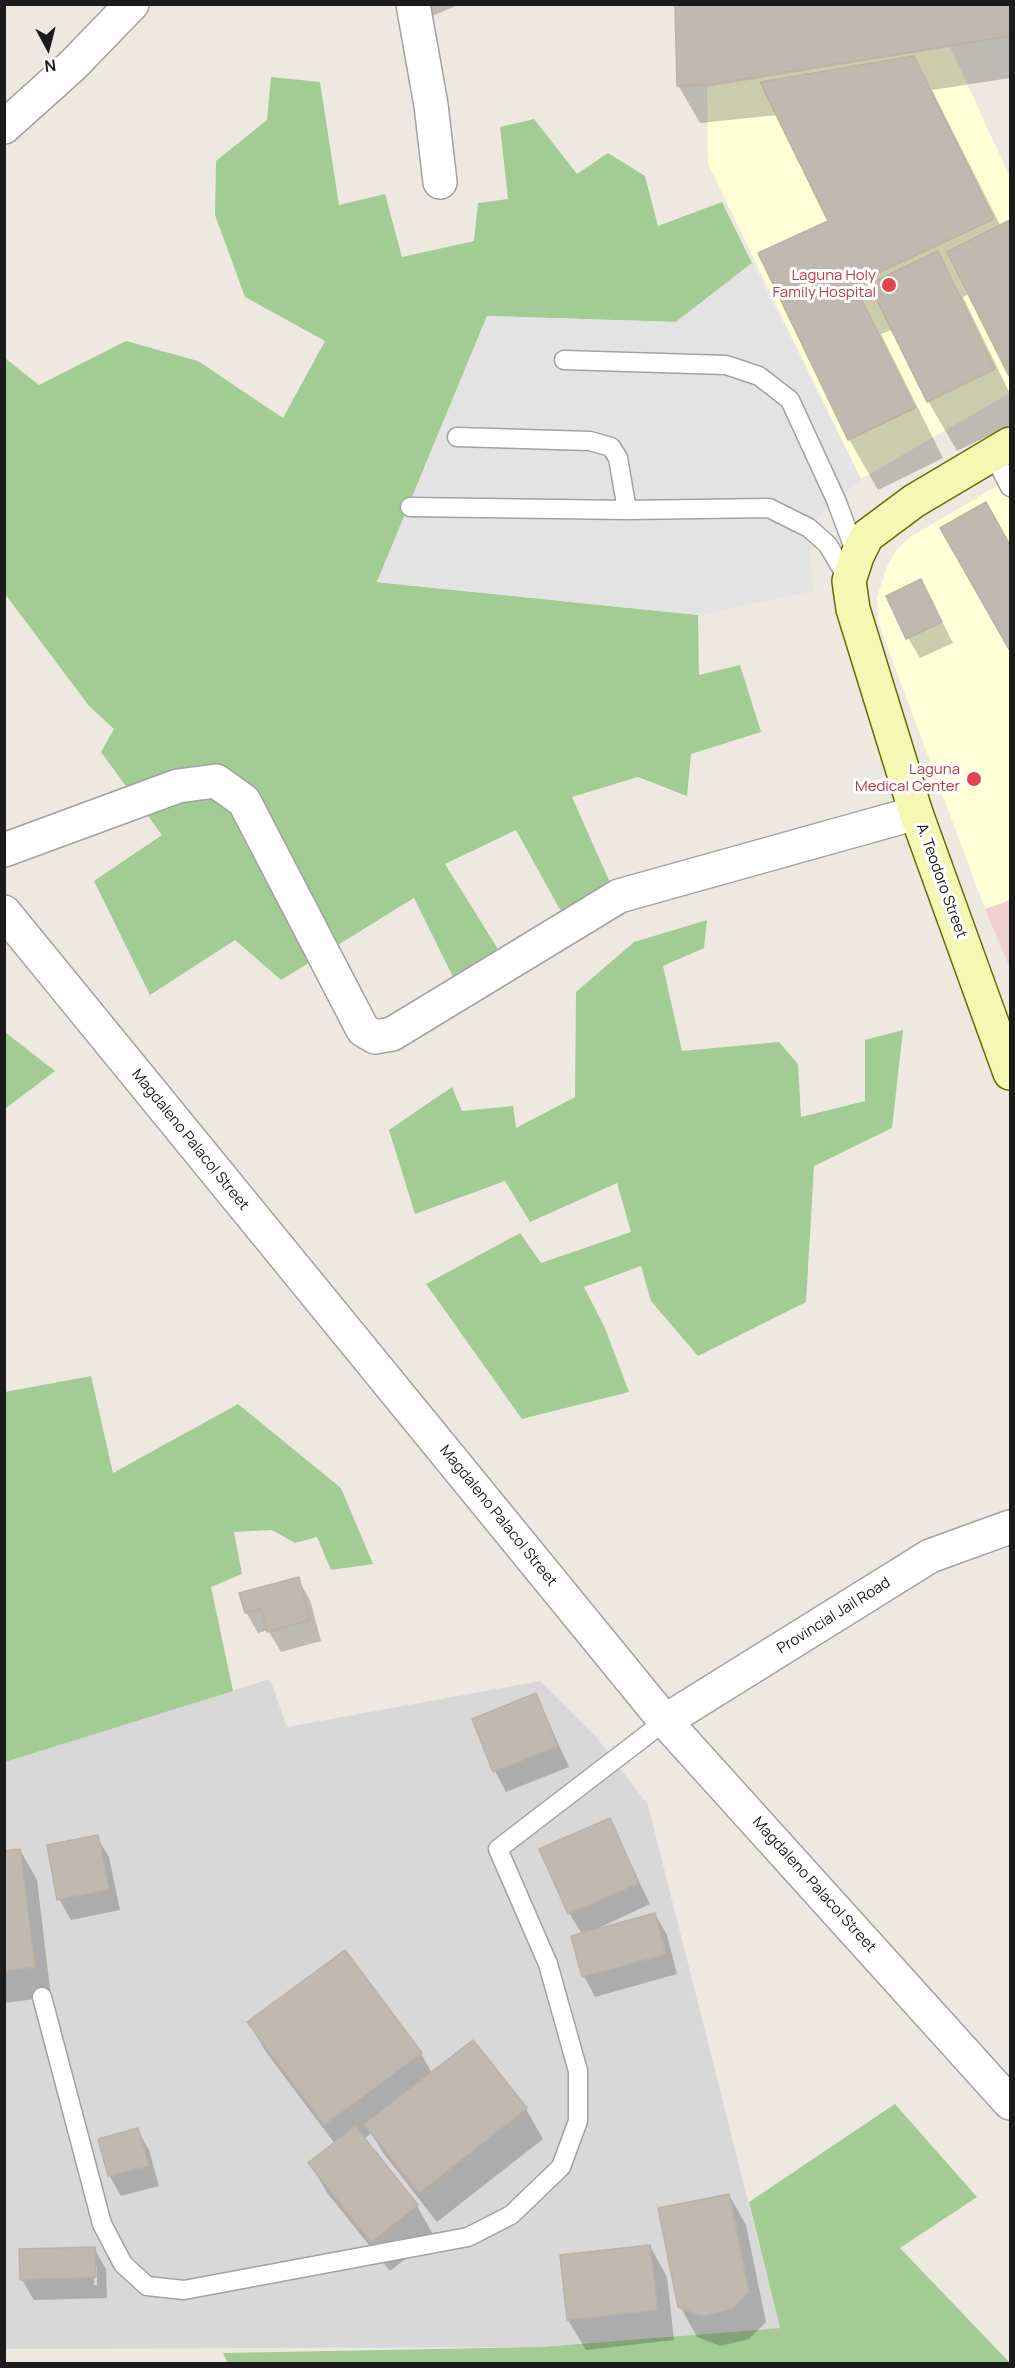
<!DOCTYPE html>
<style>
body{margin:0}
#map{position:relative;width:1015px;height:2368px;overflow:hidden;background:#ede9e0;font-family:Manrope,sans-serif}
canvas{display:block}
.frame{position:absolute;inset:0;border:6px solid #1b1b1b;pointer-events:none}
.north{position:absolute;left:18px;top:18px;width:60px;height:60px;-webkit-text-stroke:4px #fff;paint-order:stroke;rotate:173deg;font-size:16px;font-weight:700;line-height:24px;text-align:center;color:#1b1b1b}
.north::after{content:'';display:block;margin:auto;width:21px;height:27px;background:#1b1b1b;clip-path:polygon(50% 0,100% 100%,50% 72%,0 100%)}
</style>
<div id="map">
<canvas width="1015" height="2368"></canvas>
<div class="frame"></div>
<div class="north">N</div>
</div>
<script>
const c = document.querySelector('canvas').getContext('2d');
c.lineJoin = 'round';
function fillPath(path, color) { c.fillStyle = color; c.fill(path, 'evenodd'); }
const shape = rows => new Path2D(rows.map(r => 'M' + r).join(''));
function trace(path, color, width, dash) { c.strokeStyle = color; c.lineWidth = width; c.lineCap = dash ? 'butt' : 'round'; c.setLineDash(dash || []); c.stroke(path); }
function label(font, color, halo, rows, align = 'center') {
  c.font = font + ' Manrope,sans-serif'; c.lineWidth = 6; c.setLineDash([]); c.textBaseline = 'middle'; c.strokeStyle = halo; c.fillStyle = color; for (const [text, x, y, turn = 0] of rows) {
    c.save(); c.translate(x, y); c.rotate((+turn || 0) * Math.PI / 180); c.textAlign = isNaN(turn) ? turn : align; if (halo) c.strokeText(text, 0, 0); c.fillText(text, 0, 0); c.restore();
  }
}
fillPath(shape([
 [270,1679,287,1727,540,1681,597,1738,648,1805,780,2328,541,2347,5,2349,4,1762]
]), '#d9d8d8');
fillPath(shape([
 [1010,900,1010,968,985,909]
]), '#eed1ce');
fillPath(shape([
 [950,47,1010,177,1010,393,861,479,708,164,707,87],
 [1010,478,1010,900,985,909,879,624,877,597,888,564,896,550,909,538]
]), '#feffd7');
fillPath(shape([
 [271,77,320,82,339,205,385,194,402,257,474,241,478,203,508,199,500,127,534,119,577,174,608,153,645,176,658,226,722,202,752,263,676,322,487,316,377,582,698,615,699,675,740,665,761,732,691,754,687,796,638,777,572,797,612,887,564,917,516,830,445,864,501,954,456,983,414,898,281,980,235,940,150,995,94,881,162,835,101,752,114,729,89,706,5,594,5,358,39,385,126,341,198,361,283,418,325,341,245,297,215,215,216,161,267,120],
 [707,920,704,948,663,966,682,1051,779,1042,798,1064,801,1117,865,1101,865,1040,903,1030,892,1128,814,1166,806,1302,698,1356,651,1301,641,1266,584,1287,605,1328,629,1392,522,1419,426,1284,520,1233,541,1263,631,1232,617,1183,530,1222,505,1181,415,1214,389,1130,452,1087,462,1111,513,1106,516,1128,575,1097,576,992,634,942],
 [5,1032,55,1071,5,1109],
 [91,1376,113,1473,238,1404,341,1488,373,1564,331,1570,317,1537,295,1543,272,1530,234,1532,242,1574,211,1587,233,1691,5,1762,5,1392],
 [895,2104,977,2197,900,2248,1010,2363,228,2364,223,2353,541,2347,780,2328,749,2202]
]), '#a3cc94');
fillPath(shape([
 [752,263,861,479,825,510,809,528,813,591,698,615,377,582,487,316,676,322]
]), '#e3e3e3');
fillPath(shape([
 [406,4,460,4,416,23],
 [676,4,1010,4,1010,78,932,90,1001,227,1010,222,1010,375,969,294,963,297,1010,394,1010,425,957,451,928,401,893,329,881,334,943,458,878,490,849,439,760,253,830,222,778,115,700,123,678,85],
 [997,524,1010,548,1010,648,942,528],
 [921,581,953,643,920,658,908,638],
 [298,1579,310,1600,321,1641,281,1652,268,1630,258,1633,246,1612],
 [536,1695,569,1767,506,1792,495,1771,474,1720],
 [609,1820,650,1904,590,1932,655,1914,667,1935,677,1974,595,1997,584,1976,582,1934,569,1913],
 [97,1837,109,1857,120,1910,71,1920,59,1899],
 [20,1850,37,1880,51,1997,4,2003,4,1852],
 [345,1952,421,2054,432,2073,473,2042,526,2109,543,2139,437,2222,384,2154,371,2133,364,2139,417,2206,434,2236,390,2271,328,2194,310,2164,335,2144,266,2052,249,2022],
 [137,2129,149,2150,159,2186,121,2196,109,2175],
 [729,2195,746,2225,766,2322,749,2339,720,2346,697,2337,680,2306],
 [650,2246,667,2277,674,2340,586,2350,568,2320,561,2256],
 [94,2248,106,2269,107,2298,34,2300,22,2280],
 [94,2267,97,2267,97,2285,94,2285]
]), '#0003');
const building = shape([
 [675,4,1010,4,1010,36,713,84,677,86,675,4],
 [914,56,994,219,854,284,915,408,848,440,758,253,828,221,760,82,914,56],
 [1010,220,1010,376,1009,376,947,252,1010,220],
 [938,251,995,369,927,402,869,284,938,251],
 [986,502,1010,545,1010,651,940,528,986,502],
 [921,579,942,622,906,639,886,596,921,579],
 [299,1577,310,1620,267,1632,261,1609,245,1613,239,1593,299,1577],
 [536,1693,558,1746,493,1772,472,1719,536,1693],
 [610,1818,639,1883,568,1914,539,1849,610,1818],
 [98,1835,109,1889,57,1900,47,1845,98,1835],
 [20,1849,35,1967,4,1971,4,1851,20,1849],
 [655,1913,666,1954,582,1977,571,1936,655,1913],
 [345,1950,422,2053,324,2125,247,2022,345,1950],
 [473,2040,527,2108,419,2193,364,2124,473,2040],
 [355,2126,418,2205,371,2242,308,2163,355,2126],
 [138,2128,149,2166,108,2176,98,2139,138,2128],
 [729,2194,749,2292,732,2309,702,2316,678,2307,658,2208,729,2194],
 [650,2245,658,2310,567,2320,560,2255,650,2245],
 [95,2247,96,2277,20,2280,19,2249,95,2247]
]);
fillPath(building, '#c1b8b0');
trace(building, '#beb0a3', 1.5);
const lane = shape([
 [564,360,726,365,759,376,790,400,836,500,857,556],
 [457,437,590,441,611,447,618,458,627,510],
 [993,454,1010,487],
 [410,507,627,510,769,508,809,528,828,545,849,581],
 [42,1997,102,2224,123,2264,147,2286,184,2290,468,2237,511,2215,561,2167,578,2121,578,2071,548,1964,498,1849,665,1721]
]);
const street = shape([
 [413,4,431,105,440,182],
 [4,127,73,65,132,4],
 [4,850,178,786,216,781,244,801,363,1030,375,1037,392,1034,619,896,916,813],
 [4,912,665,1721,1010,2103],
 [665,1721,930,1556,1010,1527]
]);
const secondary = shape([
 [1010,444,914,501,867,536,857,556,849,581,853,609,916,813,1010,1073]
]);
trace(lane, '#a2a2a2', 21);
trace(street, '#a2a2a2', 36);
trace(secondary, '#606f05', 36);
trace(lane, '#fff', 18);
trace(street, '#fff', 33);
trace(secondary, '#f3f9b2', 33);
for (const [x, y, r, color] of [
 [889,285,8,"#e0444e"],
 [974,779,8,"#e0444e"]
]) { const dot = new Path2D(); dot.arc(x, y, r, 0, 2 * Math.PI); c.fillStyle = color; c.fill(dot); trace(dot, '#fff', 2); }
label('15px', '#be3a42', '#fff', [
 ["Laguna Holy",876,276],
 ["Family Hospital",876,293],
 ["Laguna",960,770],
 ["Medical Center",960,787]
], 'right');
label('15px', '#1b1b1b', '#fff', [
 ["A. Teodoro Street",941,881,70],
 ["Magdaleno Palacol Street",190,1140,51],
 ["Magdaleno Palacol Street",498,1516,51],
 ["Provincial Jail Road",834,1616,-32],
 ["Magdaleno Palacol Street",814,1885,48]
]);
</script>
